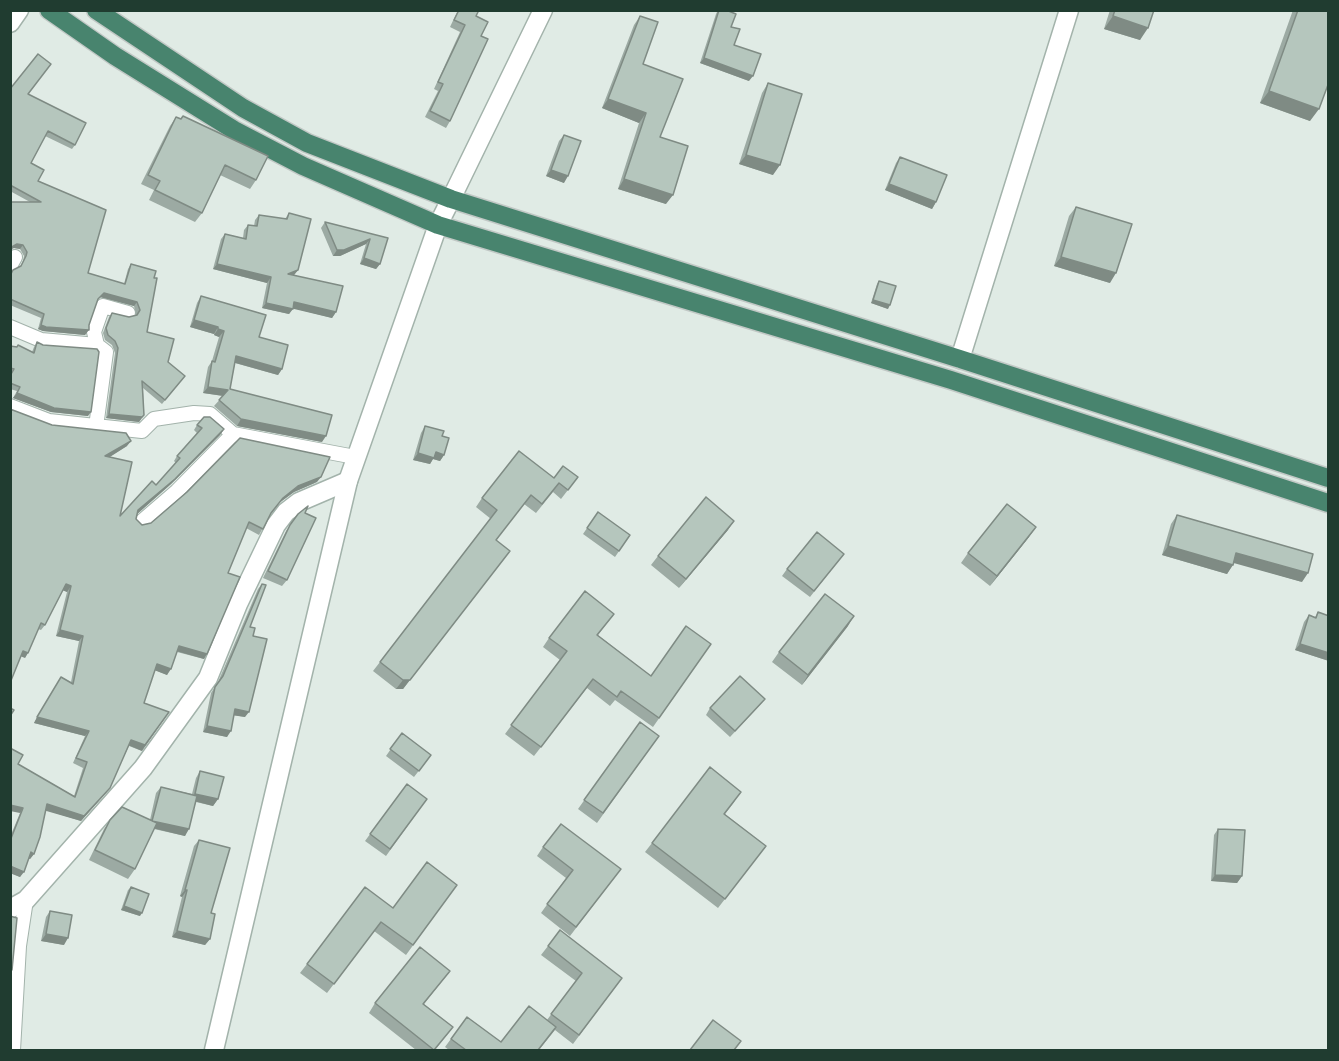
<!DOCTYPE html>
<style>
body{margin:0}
#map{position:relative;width:1339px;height:1061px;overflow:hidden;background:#e0ebe5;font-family:Raleway,sans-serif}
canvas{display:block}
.frame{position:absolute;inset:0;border:12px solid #203c30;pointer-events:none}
</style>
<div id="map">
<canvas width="1339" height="1061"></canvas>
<div class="frame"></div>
</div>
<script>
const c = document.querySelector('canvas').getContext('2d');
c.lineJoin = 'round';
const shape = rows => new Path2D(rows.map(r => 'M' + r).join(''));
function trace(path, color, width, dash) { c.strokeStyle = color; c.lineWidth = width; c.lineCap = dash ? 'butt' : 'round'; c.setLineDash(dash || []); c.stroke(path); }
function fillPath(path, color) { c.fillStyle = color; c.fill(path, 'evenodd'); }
const service = shape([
 [10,266,15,257],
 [10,327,41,340,97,345,106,352,96,427],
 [97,345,94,332,103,306,128,313],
 [10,406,49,421,142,431,154,419,194,413,210,414,233,434,177,491,141,522],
 [233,434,355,457],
 [13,1050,19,946,26,900]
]);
const minor = shape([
 [10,23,19,10],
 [451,199,543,10],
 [960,359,1069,10],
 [10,909,26,900,143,768,208,678,238,604,276,525,286,512,299,502,348,481]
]);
const tertiary = shape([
 [214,1050,348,481,438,225,451,199]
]);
const trunk = shape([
 [49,10,115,56,234,130,303,166,438,225,951,380,1328,503],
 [96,10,243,108,307,143,451,199,960,359,1328,478]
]);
trace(service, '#a3b3ab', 16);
trace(minor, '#a3b3ab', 21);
trace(tertiary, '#a3b3ab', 21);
trace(trunk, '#c1c8c5', 21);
trace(service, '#fff', 14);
trace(minor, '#fff', 18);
trace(tertiary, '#fff', 18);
trace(trunk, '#48846e', 18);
fillPath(shape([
 [458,10,479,10,476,16,481,36,450,121,446,128,425,117,438,91,434,89,460,32,450,27],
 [718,10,726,10,731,27,734,45,749,81,700,63,716,14],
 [1110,10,1154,10,1140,40,1104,29],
 [1293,10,1329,10,1310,121,1260,103],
 [640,16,643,64,660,137,666,204,618,189,639,123,602,108,634,25],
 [768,83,773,175,739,164,762,93],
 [10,89,28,94,75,145,72,149,45,136,31,163,38,181,88,273,124,284,128,269,131,264,154,278,147,332,181,381,162,404,143,388,144,415,139,422,106,418,115,353,112,345,105,340,103,333,109,317,112,313,129,317,136,315,134,306,100,297,97,301,85,335,43,331,38,329,41,318,10,305,10,274,13,270,20,267,23,261,24,256,20,249,14,248,30,202,10,191],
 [183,116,256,180,250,189,220,175,202,213,195,222,149,200,154,190,141,184,170,126,176,117,181,119],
 [564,135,564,183,546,176,559,141],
 [900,157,936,202,932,209,885,190,896,163],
 [1076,207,1110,283,1054,266,1069,216],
 [289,213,298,270,294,275,336,312,332,318,293,308,289,314,262,308,267,283,213,269,221,239,225,234,243,238,244,230,248,225,254,226,255,220,259,215,285,219],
 [325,222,388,238,380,264,376,269,360,264,366,244,340,256,333,256,321,228],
 [879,281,888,309,871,303,877,284],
 [201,296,259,337,282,369,278,375,235,363,230,389,322,442,237,426,214,406,223,396,203,393,208,367,212,361,219,337,214,335,214,334,190,327,197,303],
 [37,342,88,416,51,412,13,398,17,391,10,389,10,346,32,352,34,347],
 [52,425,127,446,109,457,120,516,156,485,176,463,174,461,177,456,197,433,194,430,197,425,224,429,220,435,171,484,138,513,136,519,142,525,317,482,294,492,279,503,270,515,259,535,246,528,228,573,204,659,177,652,167,675,155,670,144,703,142,751,129,746,106,793,81,821,46,810,34,854,30,859,29,858,20,877,10,873,10,837,20,813,18,764,74,796,83,768,73,763,85,736,34,723,61,677,71,682,79,641,56,636,67,592,63,590,45,625,41,630,38,629,25,658],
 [425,426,442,436,444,455,440,461,433,459,430,464,413,460,421,433],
 [554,478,571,486,561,499,553,492,536,513,524,504,496,540,503,560,403,689,396,689,373,671,491,519,476,507,482,498],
 [598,512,630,535,615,557,583,534],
 [305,513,287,580,282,586,263,578,286,531,298,514],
 [1177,515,1302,582,1234,562,1227,574,1162,555,1171,524],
 [728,530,679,588,651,565,658,556],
 [1029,537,990,586,961,563,968,553],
 [839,560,810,597,782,576,787,569],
 [262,584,250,627,253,636,245,717,234,715,227,737,203,732,211,693,218,682,258,589],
 [1318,612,1329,616,1329,661,1295,650,1304,622,1309,615,1315,617],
 [614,614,598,635,651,676,711,644,653,727,615,700,610,706,587,688,534,756,505,734,560,660,543,647,549,638],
 [848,626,802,685,772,662,779,652],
 [765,699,760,705,730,737,706,715,710,708],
 [640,722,659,736,597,823,578,809],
 [402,733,431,755,414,777,386,756],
 [200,771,218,799,213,806,196,802,185,836,154,829,135,869,128,879,89,860,104,829,110,820,150,820,156,793,161,787,192,794,196,778],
 [407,784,427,799,386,856,365,841],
 [735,801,725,814,766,846,718,908,645,852,652,843],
 [1218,829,1242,876,1237,883,1211,881,1214,835],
 [199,840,211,913,210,939,205,945,172,937,182,897,180,896,194,846],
 [543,847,615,877,570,936,541,913,566,878,537,856],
 [457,885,406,955,374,931,327,993,300,973,307,964,393,908],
 [131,887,140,916,121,910,128,890],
 [50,911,64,945,41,941,46,917],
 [548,946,622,978,573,1044,555,1030,539,1050,449,1050,445,1047,467,1017,501,1042,547,1020,576,981,541,955],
 [450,971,424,1004,453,1027,435,1050,416,1050,369,1013,375,1003]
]), '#9caaa3');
fillPath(shape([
 [1113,16,1148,28,1140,40,1104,29],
 [704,58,753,76,749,81,700,63],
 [1269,91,1319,109,1310,121,1260,103],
 [608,99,646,113,639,123,602,108],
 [746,155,780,165,773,175,739,164],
 [551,170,568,176,564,183,546,176],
 [624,179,673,195,666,204,618,189],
 [889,184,936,202,932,209,885,190],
 [370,239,366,244,340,256,333,256,337,250],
 [17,244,23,245,20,249,14,248,10,250,11,248],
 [1061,257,1116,273,1110,283,1054,266],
 [364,258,380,264,376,269,360,264],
 [217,264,271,277,267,283,213,269],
 [298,270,294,275,288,274],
 [104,293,137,302,134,306,100,297,94,303],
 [873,300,890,305,888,309,871,303],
 [294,302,336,312,332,318,290,308],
 [266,303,293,309,289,314,262,308],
 [194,320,218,327,214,334,190,327],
 [41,325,89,330,85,335,43,331,38,329],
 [218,329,224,331,219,337,214,335],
 [236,356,282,369,278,375,232,362],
 [208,387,228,390,224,396,203,393],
 [17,393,91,412,88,416,51,412,13,398],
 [109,414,144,415,139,422,106,418],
 [241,419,326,436,322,442,237,426],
 [224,429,220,435,171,484,135,516,138,510],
 [131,441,127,446,102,462,105,456],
 [436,452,444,455,440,461,433,459,430,464,413,460,418,453],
 [321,477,317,482,294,492,279,503,283,498,298,486],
 [734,521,728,530,679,588,686,579],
 [1036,527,1029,537,990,586,997,576],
 [1168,546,1233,565,1227,574,1162,555],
 [510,551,403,689,396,689,403,680],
 [1236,553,1308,573,1302,582,1230,562],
 [66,584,71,586,67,592,62,590],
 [854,616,848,626,802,685,808,675],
 [60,630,83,636,79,641,56,636],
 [1300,644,1329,653,1329,661,1295,650],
 [179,646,207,654,204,659,176,651],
 [23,651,28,653,25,658,20,656],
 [157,664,171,669,167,675,154,670],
 [235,709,249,712,245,717,231,715],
 [169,712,142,751,128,745,131,740],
 [37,717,89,731,85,736,34,723],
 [207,726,231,731,227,737,203,732],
 [110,788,81,821,43,810,47,804],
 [195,794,218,799,213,806,190,800],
 [10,805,23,808,20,813,10,811],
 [152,821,189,829,185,836,148,827],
 [31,852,34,854,30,859,27,858],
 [10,866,24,872,20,877,10,873],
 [1215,875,1242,876,1237,883,1211,881],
 [185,890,187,890,182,897,180,896],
 [124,906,142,913,140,916,121,910],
 [177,931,210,939,205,945,172,937],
 [46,934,68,938,64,945,41,941]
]), '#7f8b84');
const building = shape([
 [459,10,479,10,476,16,488,22,481,36,488,39,450,121,430,111,443,84,438,82,465,25,454,20,459,10],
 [719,10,726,10,736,14,731,27,740,29,734,45,761,54,753,76,704,58,719,10],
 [1115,10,1154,10,1148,28,1113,16,1115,10],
 [1298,10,1329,10,1329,82,1319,109,1269,91,1298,10],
 [640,16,658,22,643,64,683,79,660,137,688,146,673,195,624,179,646,113,608,99,640,16],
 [38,54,51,64,28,94,86,123,75,145,48,131,31,163,44,170,38,181,106,210,88,273,125,284,131,264,156,271,154,278,157,278,147,332,174,339,168,362,185,376,165,400,142,381,144,415,142,417,109,414,118,348,115,341,108,335,106,328,112,313,129,317,137,315,140,310,137,302,104,293,98,299,89,325,89,330,46,327,41,325,44,314,10,299,10,276,13,270,21,266,26,256,27,252,23,245,17,244,10,248,10,202,41,202,10,185,10,89,38,54],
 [768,83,802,94,780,165,746,155,768,83],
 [183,116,268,156,256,180,225,165,202,213,155,190,160,181,148,175,176,117,181,119,183,116],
 [564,135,581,141,568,176,551,170,564,135],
 [900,157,947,175,936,202,889,184,900,157],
 [1076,207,1132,224,1116,273,1061,257,1076,207],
 [289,213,311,219,298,270,288,274,343,286,336,312,294,302,293,309,266,303,271,277,217,264,225,234,246,239,248,225,257,226,259,215,287,219,289,213],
 [325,222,388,238,380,264,364,258,370,239,344,250,337,250,325,222],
 [879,281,896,286,890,305,873,300,879,281],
 [201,296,266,315,259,337,288,345,282,369,236,356,230,389,332,415,326,436,241,419,219,400,228,390,208,387,212,361,215,362,224,331,218,329,218,327,194,320,201,296],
 [37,342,43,345,97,349,99,352,91,412,54,408,17,393,20,387,10,383,10,376,14,369,10,368,10,346,17,347,18,345,34,353,37,342],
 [10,409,52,425,126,433,131,441,105,456,132,462,120,516,152,481,156,485,180,458,177,456,202,428,197,425,204,417,210,417,224,429,175,479,138,510,136,519,142,525,151,523,187,492,240,438,330,457,321,477,298,486,283,498,271,513,263,529,249,522,228,573,240,577,207,654,179,646,171,669,157,664,144,703,169,712,145,745,131,740,110,788,84,816,47,804,40,837,34,854,31,852,24,872,10,866,10,841,23,808,10,805,10,748,23,755,18,764,75,797,87,762,76,758,89,731,37,717,61,677,73,684,83,636,60,630,71,586,66,584,45,625,41,623,28,653,23,651,10,683,10,409],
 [425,426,444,431,442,436,449,438,444,455,436,452,434,458,418,453,425,426],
 [519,451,554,478,563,466,578,477,568,490,559,483,542,504,531,495,496,540,510,551,410,680,403,680,380,662,497,510,482,498,519,451],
 [706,497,734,521,686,579,658,556,706,497],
 [1007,504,1036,527,997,576,968,553,1007,504],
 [308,506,305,513,316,518,287,580,268,571,290,525,298,514,308,506],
 [598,512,630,535,619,551,587,528,598,512],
 [1177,515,1313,554,1308,573,1236,553,1233,565,1168,546,1177,515],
 [817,532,844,554,814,591,787,569,817,532],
 [262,584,266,585,250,627,255,628,253,636,267,639,249,712,235,709,231,731,207,726,215,687,223,676,262,584],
 [585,591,614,614,597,635,651,676,686,626,711,644,659,718,621,691,617,697,593,679,541,747,511,725,567,651,549,638,585,591],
 [825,594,854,616,808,675,779,652,825,594],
 [1318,612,1329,616,1329,653,1300,644,1309,615,1316,618,1318,612],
 [740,676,765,699,735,731,710,708,740,676],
 [10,708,14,710,10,716,10,708],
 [640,722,659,736,603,813,584,800,640,722],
 [402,733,431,755,419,771,390,749,402,733],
 [710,767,741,792,724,814,766,846,725,899,652,843,710,767],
 [200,771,224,777,218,799,195,794,200,771],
 [407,784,427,799,390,849,370,834,407,784],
 [161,787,197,796,189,829,152,821,161,787],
 [122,807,157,823,135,869,95,850,110,820,122,807],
 [561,824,621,869,576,927,547,904,573,870,543,847,561,824],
 [1218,829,1245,830,1242,876,1215,875,1218,829],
 [199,840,230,848,211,913,215,914,210,939,177,931,187,890,185,890,199,840],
 [427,862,457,885,413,945,381,922,334,984,307,964,365,887,393,908,427,862],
 [131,887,149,894,142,913,124,906,131,887],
 [50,911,72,915,68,938,46,934,50,911],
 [10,916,17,918,12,970,10,970,10,916],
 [560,930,622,978,579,1035,551,1014,582,973,548,946,560,930],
 [420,947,450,971,423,1004,453,1027,434,1050,375,1003,420,947],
 [529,1006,556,1027,538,1050,466,1050,451,1039,467,1017,501,1042,529,1006],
 [713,1020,741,1041,734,1050,690,1050,713,1020]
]);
fillPath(building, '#b5c6bd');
trace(building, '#7f8b84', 1.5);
</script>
